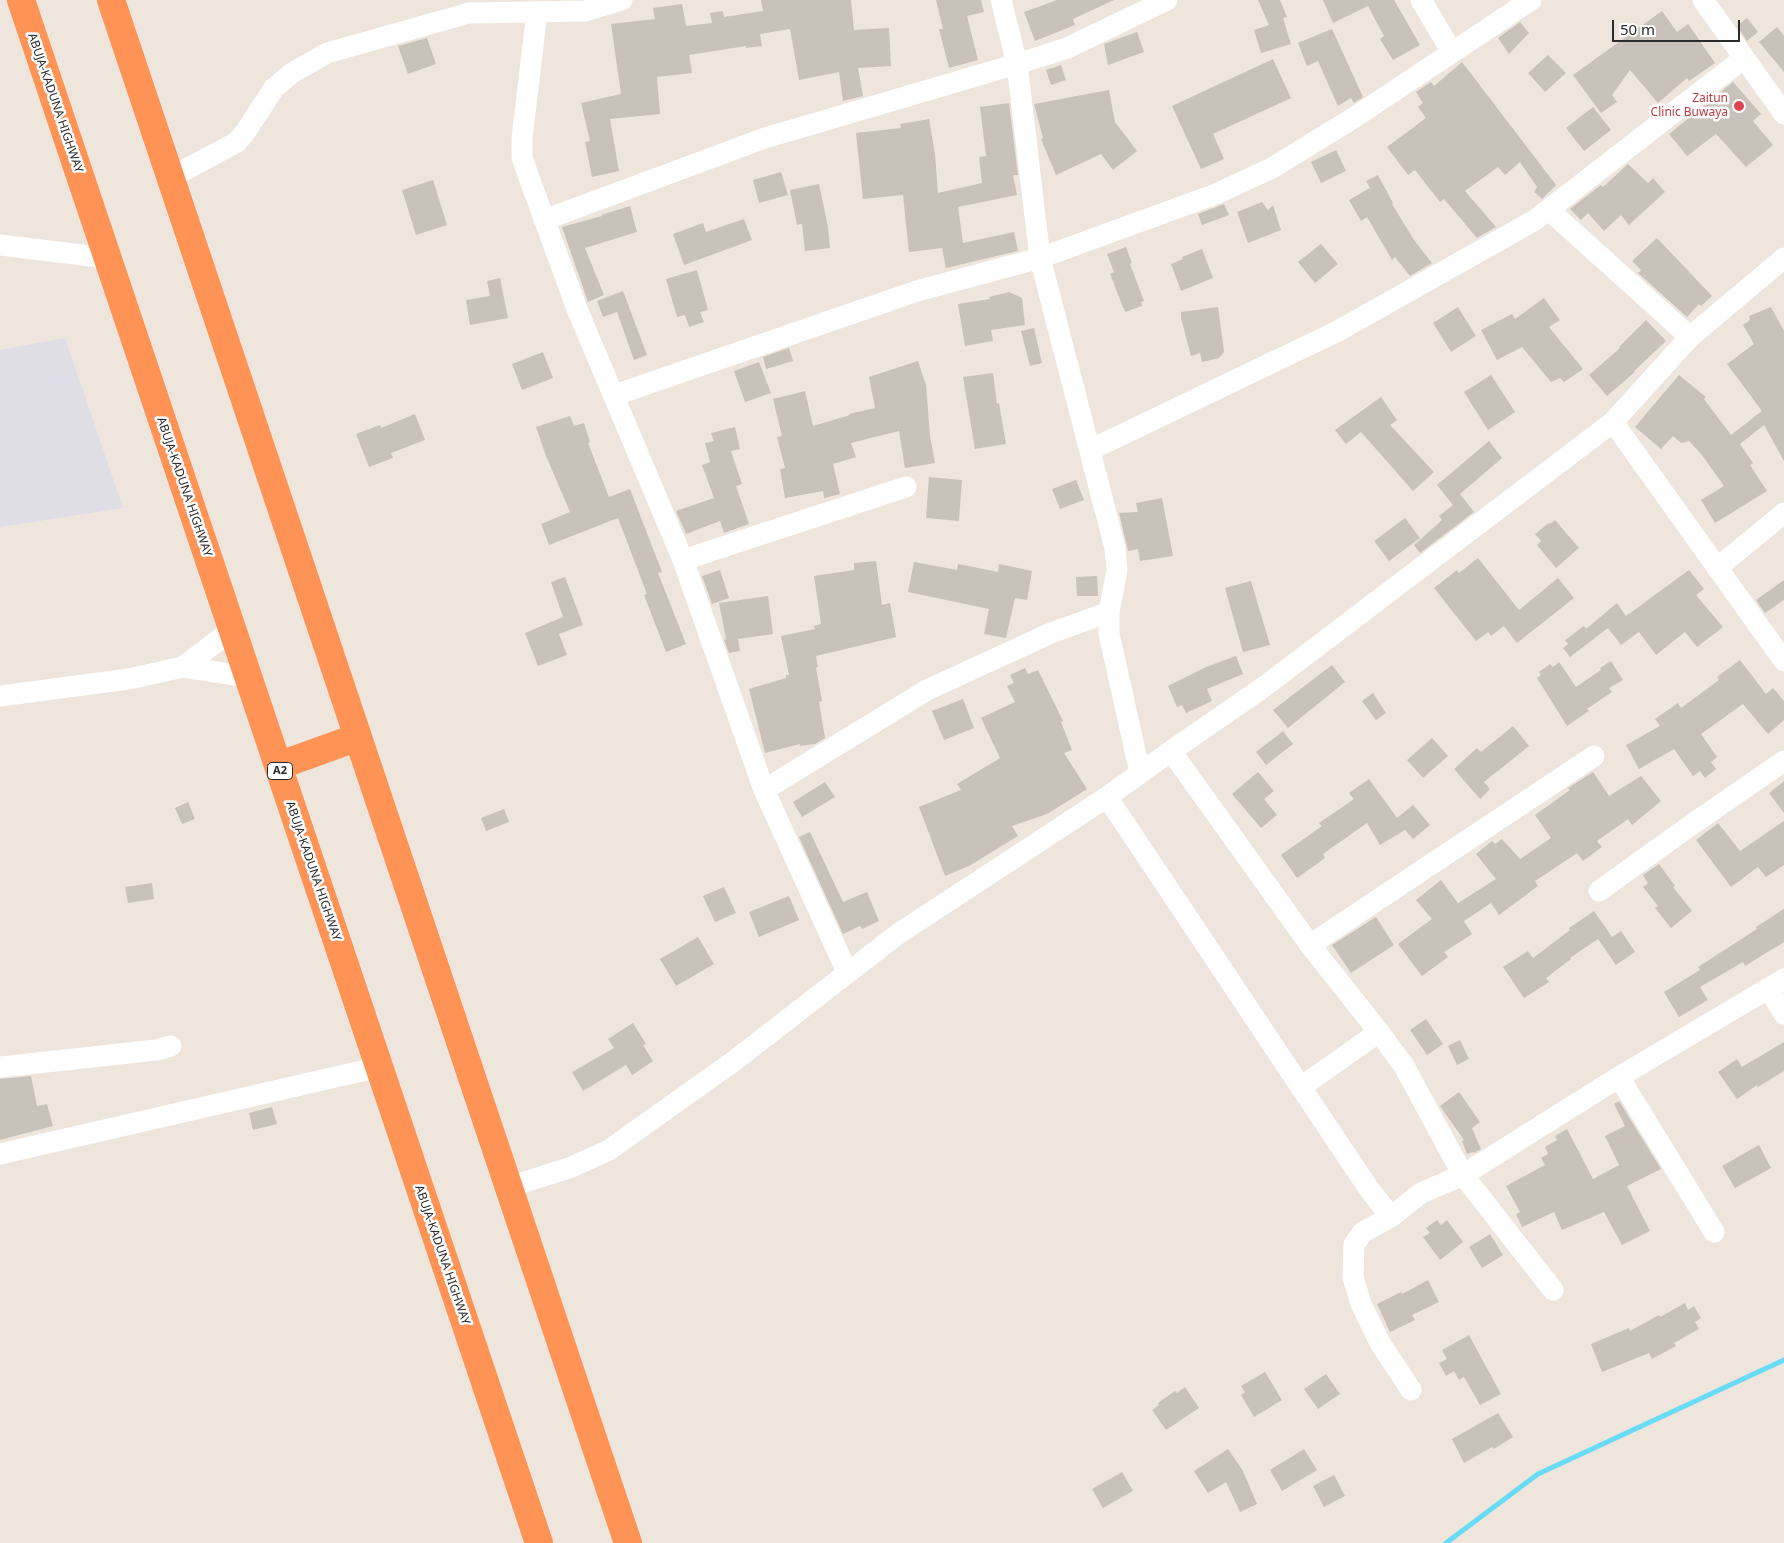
<!DOCTYPE html>
<style>
body{margin:0}
#map{position:relative;width:1784px;height:1543px;overflow:hidden;background:#eee5dc;font-family:"Noto Sans",sans-serif}
canvas{display:block}
.scale{position:absolute;left:1612px;top:20px;width:128px;height:22px;box-sizing:border-box;border:2px solid #2b2b2b;border-top:0;padding-left:6px;font-size:15px;line-height:18px;white-space:nowrap;color:#2b2b2b;-webkit-text-stroke:4px #fff;paint-order:stroke}
</style>
<div id="map">
<canvas width="1784" height="1543"></canvas>
<div class="scale">50 m</div>
</div>
<script>
const c = document.querySelector('canvas').getContext('2d');
c.lineJoin = 'round';
function fillPath(path, color) { c.fillStyle = color; c.fill(path, 'evenodd'); }
const shape = rows => new Path2D(rows.map(r => 'M' + r).join(''));
function trace(path, color, width, dash) { c.strokeStyle = color; c.lineWidth = width; c.lineCap = dash ? 'butt' : 'round'; c.setLineDash(dash || []); c.stroke(path); }
function label(font, color, halo, rows, align = 'center') {
  c.font = font + ' "Noto Sans",sans-serif'; c.lineWidth = 5; c.setLineDash([]); c.textBaseline = 'middle'; c.strokeStyle = halo; c.fillStyle = color; for (const [text, x, y, turn = 0] of rows) {
    c.save(); c.translate(x, y); c.rotate((+turn || 0) * Math.PI / 180); c.textAlign = isNaN(turn) ? turn : align; if (halo) c.strokeText(text, 0, 0); c.fillText(text, 0, 0); c.restore();
  }
}
fillPath(shape([
 [65,338,123,508,0,527,0,350]
]), '#dfdde6');
trace(shape([
 [1446,1543,1538,1474,1784,1360]
]), '#68dbf6', 5);
fillPath(shape([
 [761,0,851,0,854,30,889,28,891,66,858,68,863,96,843,101,839,72,799,80,790,29,760,34,762,46,746,48,746,46,689,55,692,73,657,77,660,114,610,119,619,171,592,177,585,142,590,141,581,103,621,94,611,24,655,19,653,8,682,4,686,26,712,23,710,13,723,11,724,17,763,11],
 [936,0,981,0,984,12,967,16,978,60,949,68,939,29,943,29],
 [1057,0,1114,0,1073,19,1075,25,1035,41,1024,12],
 [1258,0,1280,0,1287,17,1283,18,1291,44,1261,53,1254,30,1269,25],
 [1323,0,1394,0,1420,45,1393,60,1380,39,1384,36,1368,6,1333,23],
 [1662,11,1677,32,1688,24,1715,63,1689,81,1687,78,1658,103,1630,70,1612,95,1617,102,1601,113,1573,75],
 [1747,18,1758,32,1747,41,1737,26],
 [1520,22,1529,33,1509,54,1498,38],
 [1777,27,1784,36,1784,72,1759,42],
 [1332,29,1363,97,1354,103,1351,98,1338,106,1318,61,1307,66,1298,43],
 [1137,32,1144,52,1108,65,1104,44],
 [427,38,436,64,408,74,398,46],
 [1548,55,1566,73,1545,92,1528,73],
 [1273,59,1291,98,1213,134,1224,159,1201,169,1172,106],
 [1462,62,1556,185,1542,199,1534,192,1537,187,1520,162,1505,175,1498,167,1465,191,1496,227,1477,238,1444,199,1440,202,1415,170,1408,175,1387,147,1426,118,1418,107,1423,103,1416,92,1431,82,1434,86],
 [1061,65,1066,80,1051,85,1046,70],
 [1733,82,1761,114,1753,121,1773,145,1746,167,1716,134,1687,156,1669,134],
 [1109,90,1115,122,1137,151,1113,170,1101,154,1056,175,1041,139,1043,138,1034,104],
 [1009,103,1018,175,1013,175,1017,195,958,207,963,243,1014,232,1018,251,946,268,942,248,909,252,903,195,863,199,856,133,901,128,900,124,929,119,935,154,938,193,982,183,979,157,986,156,980,107],
 [1593,107,1611,130,1584,151,1566,128],
 [1336,150,1346,171,1321,183,1311,162],
 [1628,164,1648,183,1653,178,1665,192,1629,225,1621,215,1604,231,1588,213,1581,220,1570,209,1601,185,1603,187],
 [781,172,788,195,759,203,753,180],
 [1378,175,1393,203,1392,204,1414,240,1432,263,1410,276,1395,257,1392,260,1367,217,1361,221,1349,200,1370,188,1366,181],
 [433,180,447,225,416,235,402,190],
 [819,184,828,227,830,248,805,251,802,224,797,225,790,190],
 [1262,202,1268,210,1273,205,1281,230,1248,243,1237,212],
 [1224,204,1229,215,1202,225,1198,214],
 [630,206,637,232,585,248,604,295,588,302,562,227,602,216,601,215],
 [744,219,752,240,684,265,673,234,703,223,706,232],
 [1657,238,1712,296,1701,306,1699,304,1687,317,1638,273,1641,270,1632,261],
 [1321,244,1338,264,1315,283,1298,262],
 [1126,247,1132,263,1130,264,1144,301,1141,302,1142,306,1125,312,1110,274,1114,272,1107,254],
 [1202,249,1213,278,1181,291,1171,264,1183,259,1182,257],
 [697,270,708,310,700,312,704,322,689,327,685,315,677,317,666,279],
 [500,278,508,318,470,325,466,300,490,296,487,281],
 [623,291,647,355,634,360,617,312,603,317,597,301],
 [1009,292,1022,298,1025,325,991,330,993,341,965,346,958,304,990,299,989,297],
 [1544,298,1560,320,1549,327,1583,369,1564,382,1560,378,1551,382,1522,347,1497,360,1481,330,1512,314,1515,319],
 [1218,307,1224,352,1219,358,1202,362,1200,353,1191,356,1181,318,1181,312],
 [1458,307,1476,336,1451,352,1433,323],
 [1771,307,1784,331,1784,461,1764,425,1740,444,1753,463,1750,465,1767,491,1715,523,1701,500,1724,486,1702,455,1689,441,1681,443,1673,436,1661,449,1635,427,1679,375,1706,397,1704,399,1731,435,1762,411,1727,364,1754,344,1743,325,1750,320,1749,316],
 [1646,320,1666,341,1634,371,1635,372,1607,396,1589,375,1620,348,1619,347],
 [1034,328,1042,363,1030,366,1021,331],
 [789,348,793,361,766,369,763,357],
 [543,352,553,378,522,390,512,364],
 [918,361,926,385,930,436,935,463,905,468,899,431,851,443,856,457,833,464,840,494,824,498,823,491,785,498,780,469,785,468,777,437,782,436,773,399,805,391,813,426,850,415,849,414,875,408,869,377],
 [759,362,771,393,745,402,734,371],
 [993,373,997,404,999,403,1006,444,975,449,963,377],
 [1491,375,1515,412,1488,430,1464,392],
 [1381,397,1397,420,1390,425,1434,472,1413,491,1361,432,1346,444,1335,430],
 [415,414,425,440,391,453,393,458,369,467,356,434,380,425,381,428],
 [570,416,574,426,584,423,590,442,588,443,609,497,630,489,662,572,658,573,686,644,666,652,644,595,647,594,618,518,549,545,541,524,570,512,546,456,536,427],
 [735,427,740,449,731,451,742,484,736,486,749,524,724,533,720,521,686,534,676,511,714,498,702,465,710,462,705,443,714,441,711,433],
 [1489,441,1502,458,1460,494,1474,512,1420,553,1414,545,1442,520,1439,516,1453,505,1437,485],
 [929,477,962,480,959,521,926,518],
 [1076,480,1084,500,1060,509,1052,489],
 [1162,498,1173,556,1140,561,1138,549,1128,551,1119,513,1138,512,1136,503],
 [1405,518,1420,538,1389,561,1374,541],
 [1555,520,1579,548,1556,568,1537,545,1541,541,1535,534,1549,523,1550,524],
 [1478,558,1519,610,1558,578,1574,598,1517,643,1504,626,1491,636,1488,632,1476,641,1434,588,1457,570,1459,573],
 [876,561,882,605,890,603,896,637,816,656,818,667,816,668,822,701,819,702,825,738,815,744,800,746,800,744,765,753,749,689,786,678,786,675,789,675,781,636,815,629,814,626,821,624,814,576,854,570,854,563],
 [914,562,957,570,958,564,998,572,999,564,1032,571,1027,600,1015,598,1006,638,984,634,989,609,908,592],
 [720,570,729,598,712,604,702,576],
 [1689,570,1704,589,1696,595,1723,627,1697,647,1685,632,1656,655,1639,632,1621,645,1608,628,1570,657,1563,648,1568,644,1565,640,1584,626,1586,629,1617,603,1626,616],
 [1097,576,1098,596,1077,596,1076,577],
 [565,577,583,625,559,634,567,655,538,666,525,633,563,617,551,582],
 [1784,580,1784,600,1765,613,1756,600],
 [1251,581,1270,645,1243,652,1225,588],
 [768,596,773,634,738,639,740,651,729,653,724,640,726,639,719,603],
 [1236,656,1243,674,1207,689,1212,701,1186,713,1182,705,1177,707,1168,686,1206,667],
 [1740,660,1766,694,1773,688,1784,701,1784,720,1768,734,1743,704,1701,734,1717,757,1711,762,1716,769,1705,778,1700,771,1693,776,1674,749,1639,769,1626,745,1660,726,1655,719,1678,703,1681,708,1719,680,1717,677],
 [1611,661,1623,680,1609,688,1612,692,1587,709,1589,711,1567,726,1537,678,1541,675,1539,672,1550,664,1553,667,1559,662,1576,687,1601,670,1600,668],
 [1332,665,1345,682,1288,728,1273,710],
 [1025,668,1028,674,1038,670,1063,721,1061,722,1072,750,1064,753,1087,789,1047,814,1012,826,1018,836,969,866,945,876,919,807,961,790,957,784,1000,758,981,718,1015,702,1007,686,1014,683,1010,675],
 [1373,693,1386,713,1376,720,1362,701],
 [963,699,974,728,944,740,932,711],
 [1513,726,1529,746,1484,782,1490,789,1480,799,1454,769,1477,748,1481,752],
 [1283,731,1293,744,1266,765,1256,752],
 [1432,738,1448,756,1423,778,1407,760],
 [1258,772,1274,791,1264,799,1277,815,1261,828,1232,794],
 [1593,772,1609,796,1641,776,1661,801,1632,825,1628,819,1597,841,1602,847,1583,861,1577,853,1535,881,1538,886,1499,915,1491,903,1464,921,1472,934,1444,952,1448,957,1422,976,1398,944,1432,919,1416,900,1441,880,1458,903,1496,879,1476,854,1492,841,1495,844,1502,839,1520,859,1551,838,1535,815,1570,790,1568,788],
 [1369,779,1397,818,1413,805,1430,825,1413,839,1405,830,1380,845,1367,823,1323,854,1325,858,1297,878,1281,855,1322,826,1319,823,1354,799,1349,793],
 [1784,781,1784,813,1769,793],
 [825,782,835,797,802,817,793,802],
 [188,802,195,819,182,824,175,808],
 [504,809,509,822,486,831,481,818],
 [1784,821,1784,865,1766,877,1758,867,1731,887,1696,840,1718,823,1740,851],
 [810,832,843,902,867,892,879,921,862,929,860,926,843,934,799,837],
 [1659,864,1675,886,1673,887,1692,911,1671,928,1655,908,1658,906,1643,887,1648,883,1643,875],
 [152,883,154,899,128,903,125,887],
 [724,887,736,913,715,922,703,896],
 [789,896,799,920,759,937,749,912],
 [1784,909,1784,942,1745,966,1743,962,1700,987,1708,1000,1679,1017,1664,992,1700,970,1698,967,1757,929,1756,927],
 [1594,911,1612,937,1621,931,1635,952,1616,965,1598,939,1570,958,1571,959,1546,978,1549,982,1524,998,1503,967,1528,951,1533,958,1570,930,1569,928],
 [1376,917,1394,945,1351,973,1332,945],
 [698,937,714,964,676,986,660,959],
 [1426,1019,1443,1044,1427,1055,1410,1030],
 [633,1023,646,1044,643,1045,653,1061,632,1075,626,1065,583,1091,572,1072,614,1048,608,1039],
 [1460,1040,1469,1059,1457,1065,1448,1046],
 [1784,1042,1784,1071,1758,1087,1757,1085,1737,1099,1718,1072,1737,1059,1742,1067],
 [31,1076,37,1106,47,1104,53,1126,0,1140,0,1079],
 [1459,1092,1480,1122,1472,1128,1481,1149,1474,1153,1473,1152,1467,1154,1462,1141,1464,1140,1440,1106],
 [1619,1101,1661,1169,1627,1186,1650,1231,1622,1245,1604,1212,1562,1230,1554,1212,1522,1227,1516,1214,1520,1212,1506,1186,1545,1165,1541,1158,1548,1154,1545,1147,1557,1140,1555,1136,1567,1129,1593,1179,1619,1165,1605,1136,1625,1126,1614,1104],
 [272,1107,277,1124,253,1130,249,1113],
 [1759,1145,1771,1168,1735,1188,1722,1166],
 [1437,1220,1441,1225,1447,1220,1463,1242,1440,1260,1423,1237,1430,1233,1426,1228],
 [1490,1234,1503,1255,1482,1268,1469,1247],
 [1428,1280,1439,1302,1412,1315,1415,1320,1390,1332,1377,1304,1401,1292,1402,1294],
 [1685,1303,1688,1310,1694,1306,1701,1318,1695,1322,1699,1329,1674,1343,1676,1346,1652,1359,1649,1353,1602,1372,1591,1344,1629,1328,1630,1331,1659,1315,1660,1317],
 [1469,1335,1501,1394,1480,1405,1464,1377,1459,1380,1454,1371,1446,1376,1439,1363,1447,1359,1442,1350],
 [1265,1372,1282,1400,1254,1417,1241,1395,1245,1392,1241,1386],
 [1326,1374,1340,1394,1318,1409,1304,1389],
 [1185,1387,1199,1408,1166,1430,1152,1410,1159,1405,1158,1403,1175,1391,1177,1393],
 [1498,1413,1513,1437,1494,1449,1492,1447,1464,1463,1452,1439],
 [1228,1449,1243,1471,1257,1504,1240,1512,1226,1482,1208,1493,1194,1471],
 [1304,1449,1317,1470,1282,1491,1270,1470],
 [1122,1472,1133,1491,1103,1508,1092,1489],
 [1334,1475,1345,1496,1324,1507,1313,1486]
]), '#c9c2bb');
trace(shape([
 [1001,0,1017,64,1040,258,1115,548,1117,570,1109,612,1109,634,1140,773],
 [1421,0,1452,52],
 [1703,0,1784,114],
 [537,12,522,138,522,157,527,172,577,309,683,560,764,790,847,972],
 [170,178,237,142,246,131,274,88,292,73,327,53,469,13,585,11,622,0],
 [1549,210,1690,337],
 [544,220,765,138,1017,64,1067,48,1167,0],
 [0,245,107,258],
 [615,395,917,291,1040,258,1216,194,1272,168,1355,117,1531,0],
 [1613,422,1784,661],
 [1090,450,1338,331,1535,220,1744,58],
 [683,560,906,487],
 [1717,568,1784,513],
 [183,667,232,630],
 [0,696,129,679,183,667,248,677],
 [1171,751,1310,945,1379,1032,1404,1066,1463,1175,1553,1290],
 [764,790,927,690,1051,633,1109,612],
 [1107,797,1369,1189,1391,1217],
 [1599,891,1694,823,1784,761],
 [1310,945,1594,756],
 [1768,988,1784,1014],
 [0,1067,156,1050,171,1046],
 [1619,1077,1714,1232],
 [1301,1087,1379,1032],
 [0,1154,379,1067],
 [509,1187,572,1167,609,1150,734,1061,898,934,1107,797,1171,751,1261,689,1613,422,1690,337,1784,258],
 [1411,1390,1380,1343,1361,1304,1353,1277,1354,1244,1363,1232,1391,1217,1421,1193,1463,1175,1619,1077,1784,979]
]), '#fff', 21);
trace(shape([
 [21,0,539,1543],
 [111,0,628,1543],
 [278,766,358,737]
]), '#ff9255', 28);
for (const [x, y, r, color] of [
 [1739,106,6,"#e0444e"]
]) { const dot = new Path2D(); dot.arc(x, y, r, 0, 2 * Math.PI); c.fillStyle = color; c.fill(dot); trace(dot, '#fff', 2); }
for (const [x, y, w] of [
 [280,771,25]
]) { const box = new Path2D(); box.roundRect(x - w / 2, y - 8.5, w, 17, 4); c.fillStyle = '#fff'; c.fill(box); trace(box, '#2b2b2b', 1); }
label('bold 11px', '#2b2b2b', null, [
 ["A2",280,771]
]);
label('12px', '#be3a42', '#fff', [
 ["Zaitun",1728,99],
 ["Clinic Buwaya",1728,113]
], 'right');
label('12px', '#2b2b2b', '#fff', [
 ["ABUJA-KADUNA HIGHWAY",55,103,71],
 ["ABUJA-KADUNA HIGHWAY",184,487,71],
 ["ABUJA-KADUNA HIGHWAY",313,871,71],
 ["ABUJA-KADUNA HIGHWAY",442,1255,71]
]);
</script>
